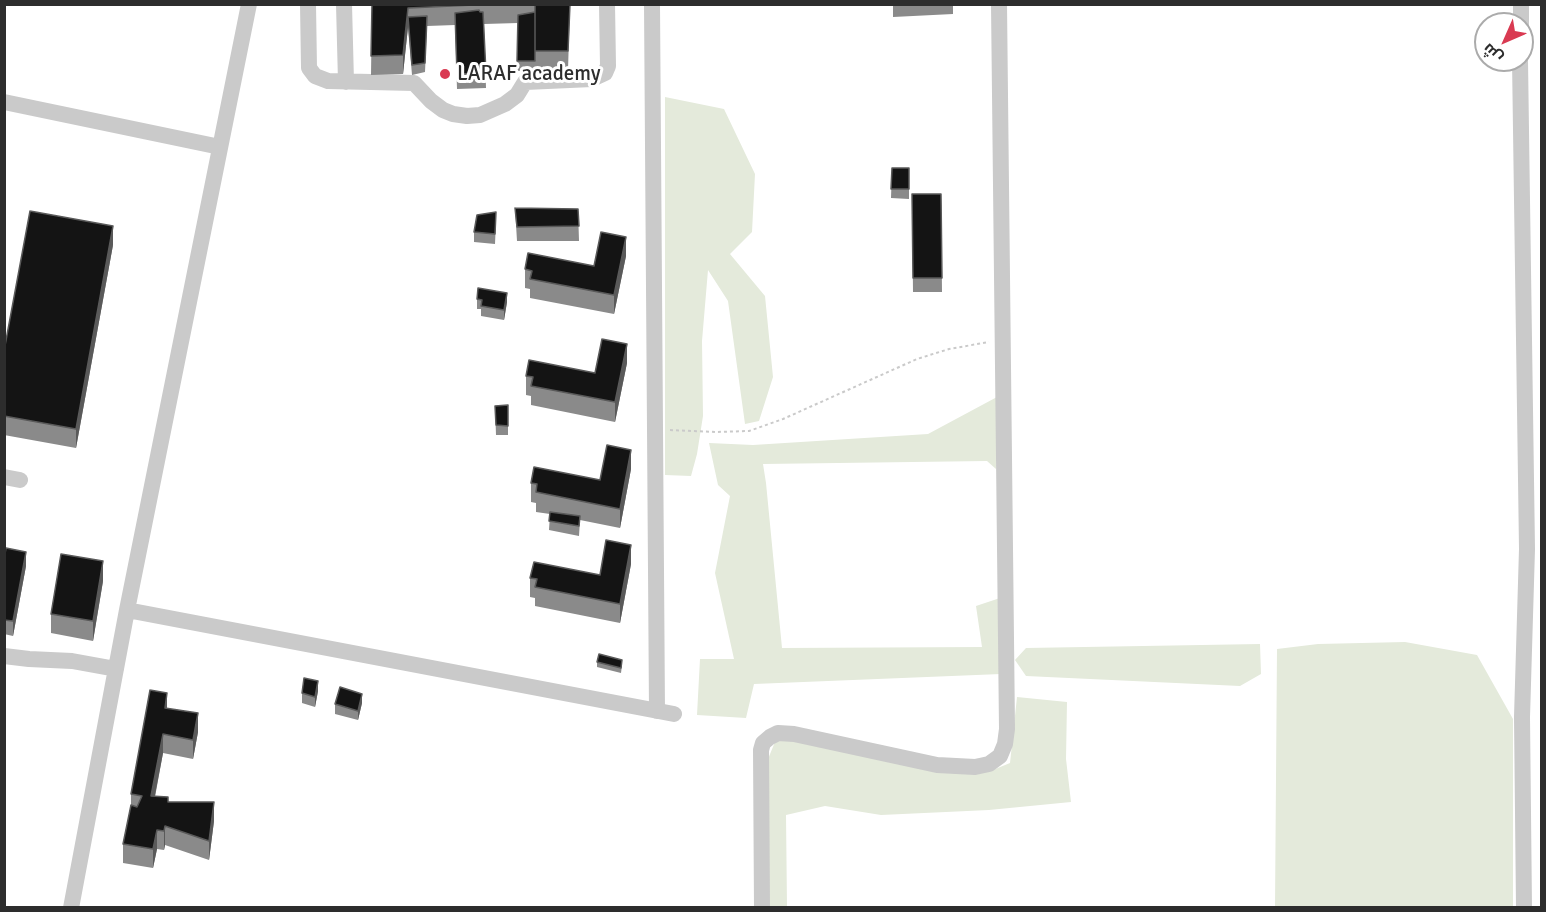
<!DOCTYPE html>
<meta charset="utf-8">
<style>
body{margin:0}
#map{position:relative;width:1546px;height:912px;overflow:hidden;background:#fff;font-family:Signika,Cairo,sans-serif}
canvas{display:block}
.frame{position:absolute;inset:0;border:6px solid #2d2d2d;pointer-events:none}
.north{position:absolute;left:1474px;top:12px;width:60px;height:60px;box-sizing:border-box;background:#fff;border:2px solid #ababab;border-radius:50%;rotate:225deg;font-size:16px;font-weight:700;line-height:24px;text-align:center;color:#2d2d2d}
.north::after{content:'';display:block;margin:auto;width:21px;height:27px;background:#d93a52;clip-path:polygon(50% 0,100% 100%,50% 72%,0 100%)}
</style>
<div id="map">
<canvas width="1546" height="912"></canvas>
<div class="frame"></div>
<div class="north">ش</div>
</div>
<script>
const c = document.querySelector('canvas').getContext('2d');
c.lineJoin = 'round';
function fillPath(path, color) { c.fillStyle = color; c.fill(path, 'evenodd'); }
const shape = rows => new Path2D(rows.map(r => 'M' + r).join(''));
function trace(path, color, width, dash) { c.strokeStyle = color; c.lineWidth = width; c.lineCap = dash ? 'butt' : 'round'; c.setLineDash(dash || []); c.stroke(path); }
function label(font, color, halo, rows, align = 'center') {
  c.font = font + ' Signika,sans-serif'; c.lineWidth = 6; c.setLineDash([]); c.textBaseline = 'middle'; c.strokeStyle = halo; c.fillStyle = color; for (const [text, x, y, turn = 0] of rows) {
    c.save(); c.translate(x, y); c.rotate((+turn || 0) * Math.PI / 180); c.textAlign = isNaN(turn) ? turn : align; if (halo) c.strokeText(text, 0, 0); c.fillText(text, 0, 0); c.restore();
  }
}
fillPath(shape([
 [665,97,724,109,755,174,752,232,730,254,765,296,773,377,759,421,745,424,728,301,708,270,702,341,703,416,697,454,691,476,665,475],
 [997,397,996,469,987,461,763,464,766,483,782,648,982,647,976,606,1000,598,1001,674,754,684,746,718,697,715,700,659,734,659,715,573,730,496,718,485,709,443,753,445,928,434],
 [1405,642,1477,655,1513,719,1513,907,1275,907,1277,649,1318,644],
 [1260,644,1261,674,1240,686,1026,676,1015,660,1026,648],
 [1017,697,1067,702,1066,759,1071,802,989,810,881,815,825,806,786,815,787,907,769,907,768,759,777,737,988,772,1010,763]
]), '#e4eadb');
trace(shape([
 [670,430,715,432,749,431,783,419,917,359,949,349,989,342]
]), '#cacaca', 2, [3, 3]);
trace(shape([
 [308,4,309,68,315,76,328,81,414,83,431,101,443,110,453,114,467,116,480,115,505,104,517,95,525,82,592,79,605,73,608,66,607,4],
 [344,4,346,82],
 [652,4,657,711],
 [1521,24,1521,4],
 [1520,60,1527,549,1522,717,1524,908],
 [4,102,220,147],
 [4,477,20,480],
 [127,610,674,714],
 [4,656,29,659,72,661,116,669],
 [71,908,127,610,249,4],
 [762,908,761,750,763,743,770,737,778,733,794,734,937,765,975,767,989,764,1000,756,1005,744,1007,729,999,4]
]), '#cacaca', 16);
fillPath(shape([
 [372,4,570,4,568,70,517,71,518,23,484,24,486,88,457,89,455,25,427,26,425,72,412,75,408,27,403,74,371,75],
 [893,4,953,4,953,14,893,17],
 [892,168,909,168,909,199,891,198],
 [912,194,941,194,942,292,913,292],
 [515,208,578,209,579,241,517,241],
 [496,221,495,244,474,242,474,232],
 [113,245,76,448,4,435,4,351],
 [626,256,614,314,530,298,530,289,525,288,525,269,594,266],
 [477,299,507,302,504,320,481,316,481,309,477,309],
 [627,363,615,422,531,405,531,396,526,395,526,376,595,373],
 [508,405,508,435,496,435,495,406],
 [631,469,620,528,580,520,579,536,549,530,550,514,536,512,536,503,531,502,531,483,600,480],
 [4,543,6,548,26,566,13,636,4,634],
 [631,564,620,623,535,606,535,598,530,597,530,578,600,575],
 [103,581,93,641,51,633,51,614],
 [597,662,622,665,621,673,597,667],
 [318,691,315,707,302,703,302,693],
 [362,703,358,720,335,714,335,704],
 [167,709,198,732,193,759,163,753,155,797,214,821,209,860,165,845,164,850,157,849,153,868,123,863,123,844,131,805,131,794]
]), '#8a8a8a');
fillPath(shape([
 [408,8,408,27,403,74,403,55],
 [113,226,113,245,76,448,76,429],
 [626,237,626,256,614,314,614,295],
 [507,293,507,302,504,320,504,310],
 [627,344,627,363,615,422,615,402],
 [631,450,631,469,620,528,620,509],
 [631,545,631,564,620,623,620,604],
 [26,552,26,566,13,636,13,621],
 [103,561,103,581,93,641,93,621],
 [318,681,318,691,315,707,315,697],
 [167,693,167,713,165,708],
 [362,694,362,703,358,720,358,711],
 [198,713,198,732,193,759,193,740],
 [163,734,163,753,151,816,151,796],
 [214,802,214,821,209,860,209,841],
 [165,826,165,845,164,850,164,831],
 [157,830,157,849,153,868,153,849]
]), '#5a5a5a');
const building = shape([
 [372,4,496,4,408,8,403,55,371,56,372,4],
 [535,4,570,4,568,51,535,51,535,4],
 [479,10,480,12,483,12,486,73,457,74,455,13,479,10],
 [535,12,535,61,517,61,518,15,535,12],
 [427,16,425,63,412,65,408,17,427,16],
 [892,168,909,168,909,189,891,189,892,168],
 [912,194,941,194,942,278,913,278,912,194],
 [515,208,578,209,579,226,517,227,515,208],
 [30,211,113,226,76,429,4,416,4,351,30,211],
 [496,212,495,234,474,232,477,215,496,212],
 [601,232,626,237,614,295,530,279,532,271,525,269,528,253,594,266,601,232],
 [478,288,507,293,504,310,481,306,482,300,477,299,478,288],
 [602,339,627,344,615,402,531,386,533,377,526,376,529,360,595,373,602,339],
 [508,405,508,426,496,425,495,406,508,405],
 [607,445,631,450,620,509,536,492,537,484,531,483,534,467,600,480,607,445],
 [550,512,580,516,579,526,549,521,550,512],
 [606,540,631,545,620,604,535,587,537,579,530,578,534,562,600,575,606,540],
 [6,548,26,552,13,621,4,620,4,559,6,548],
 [61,554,103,561,93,621,51,614,61,554],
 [599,654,622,660,621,668,597,662,599,654],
 [304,678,318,681,315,697,302,693,304,678],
 [340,687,362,694,358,711,335,704,340,687],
 [150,690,167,693,165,708,198,713,193,740,163,734,151,796,168,797,168,802,214,802,209,841,165,826,164,831,157,830,153,849,123,844,131,805,137,807,142,796,131,794,150,690]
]);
fillPath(building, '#141414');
trace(building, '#5a5a5a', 1.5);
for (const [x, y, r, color] of [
 [445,74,6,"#d93a52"]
]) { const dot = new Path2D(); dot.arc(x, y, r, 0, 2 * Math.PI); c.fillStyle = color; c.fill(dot); trace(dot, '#fff', 2); }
label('21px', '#2d2d2d', '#fff', [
 ["LARAF academy",457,74]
], 'left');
</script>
